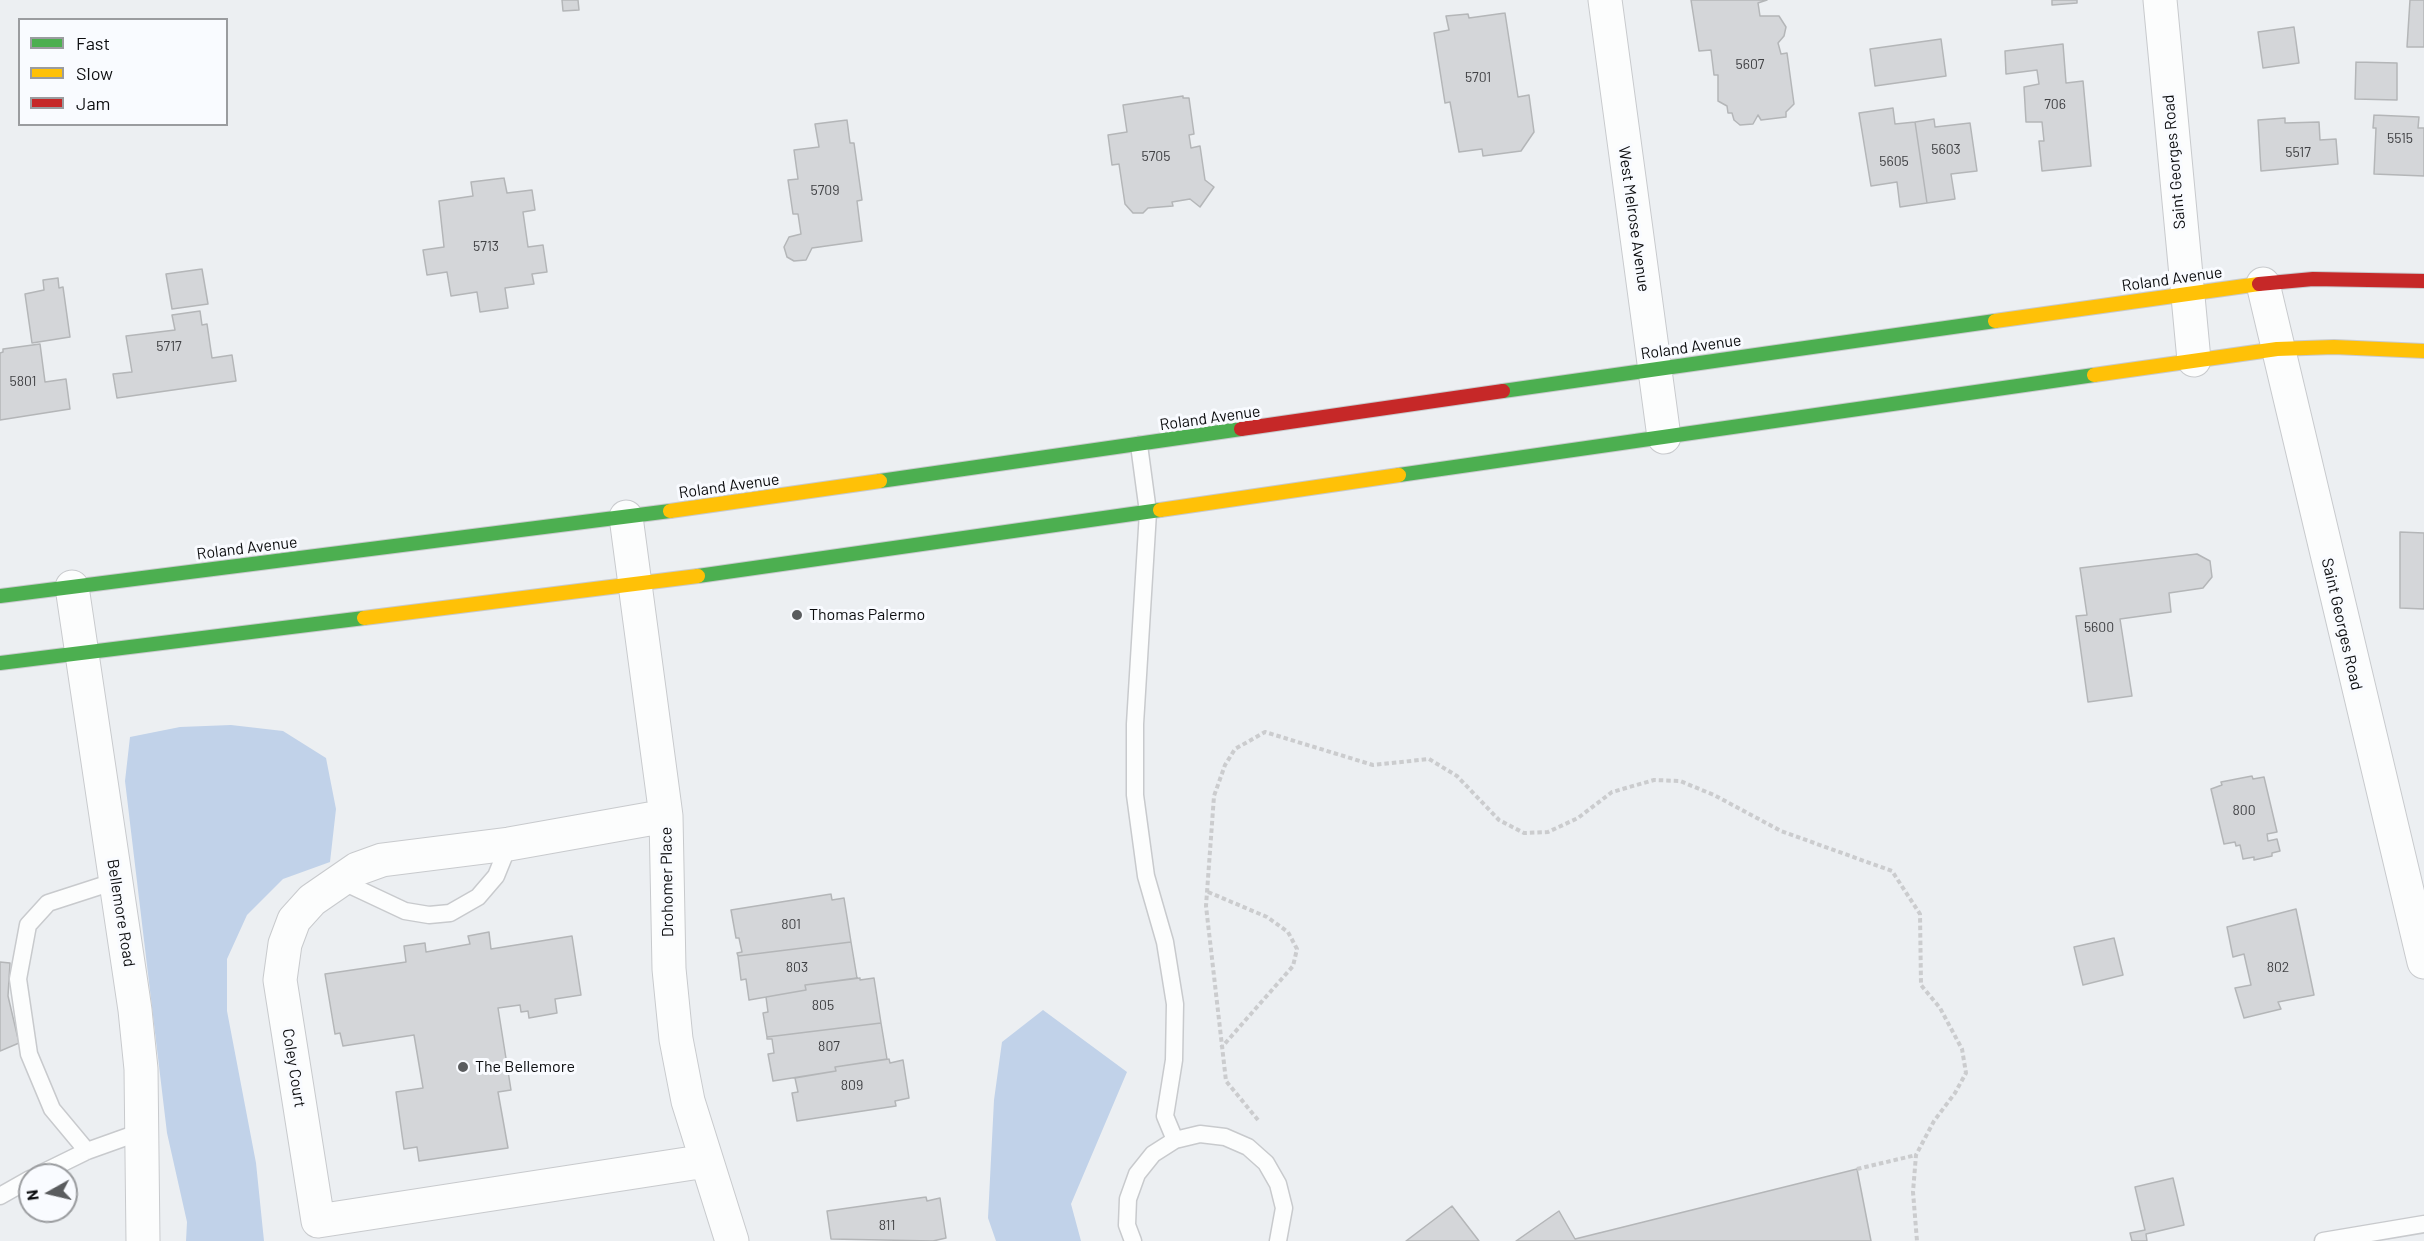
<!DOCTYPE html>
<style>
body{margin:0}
#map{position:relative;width:2424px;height:1241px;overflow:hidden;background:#eceff2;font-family:Barlow,sans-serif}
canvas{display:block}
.legend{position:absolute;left:18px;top:18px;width:210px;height:108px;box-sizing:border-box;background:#f9fbff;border:2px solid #9a9c9f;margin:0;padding:8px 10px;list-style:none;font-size:18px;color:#0c0d0f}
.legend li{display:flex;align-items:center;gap:12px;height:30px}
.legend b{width:30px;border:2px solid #9a9c9f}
.north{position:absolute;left:18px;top:1163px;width:60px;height:60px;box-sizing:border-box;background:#f9fbff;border:2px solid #9a9c9f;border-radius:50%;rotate:262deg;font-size:16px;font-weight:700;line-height:24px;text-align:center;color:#0c0d0f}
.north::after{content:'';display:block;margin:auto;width:21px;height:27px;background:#5a5c5e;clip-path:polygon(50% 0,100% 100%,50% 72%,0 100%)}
</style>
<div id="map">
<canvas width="2424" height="1241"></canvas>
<ul class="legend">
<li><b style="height:8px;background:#4caf50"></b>Fast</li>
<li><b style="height:8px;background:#ffc107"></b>Slow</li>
<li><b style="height:8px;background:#c62828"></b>Jam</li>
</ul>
<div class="north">N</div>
</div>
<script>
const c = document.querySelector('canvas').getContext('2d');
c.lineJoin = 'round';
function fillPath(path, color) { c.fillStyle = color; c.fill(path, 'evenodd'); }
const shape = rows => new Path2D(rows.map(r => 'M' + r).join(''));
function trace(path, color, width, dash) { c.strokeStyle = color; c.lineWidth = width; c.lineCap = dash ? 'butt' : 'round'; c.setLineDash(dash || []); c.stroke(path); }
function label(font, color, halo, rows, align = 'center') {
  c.font = font + ' Barlow,sans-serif'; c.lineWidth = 6; c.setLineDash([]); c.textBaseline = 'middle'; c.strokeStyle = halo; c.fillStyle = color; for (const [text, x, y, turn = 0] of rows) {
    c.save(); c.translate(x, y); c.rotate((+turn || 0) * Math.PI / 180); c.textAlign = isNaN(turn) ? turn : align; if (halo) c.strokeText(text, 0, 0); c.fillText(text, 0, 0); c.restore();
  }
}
fillPath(shape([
 [231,725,283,731,326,758,336,809,330,862,283,879,247,915,227,959,227,1011,256,1163,264,1241,186,1241,187,1222,167,1133,125,781,130,737,180,727],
 [1043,1010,1127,1072,1071,1204,1081,1241,996,1241,988,1218,994,1100,1002,1042]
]), '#c1d2e9');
const building = shape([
 [562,0,578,0,579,10,563,11,562,0],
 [1691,0,1767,0,1758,3,1760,16,1779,16,1786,27,1784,36,1778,43,1781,54,1787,53,1794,104,1786,112,1786,117,1761,120,1758,115,1753,124,1740,125,1734,120,1732,113,1728,113,1727,106,1718,101,1718,75,1714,75,1711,50,1699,51,1691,0],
 [2052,0,2077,0,2077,3,2052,5,2052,0],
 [2410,0,2424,0,2424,47,2407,47,2410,0],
 [1505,13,1518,97,1529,95,1534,132,1521,151,1483,156,1482,149,1459,152,1450,102,1445,103,1434,33,1449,30,1446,16,1468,14,1469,18,1505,13],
 [2294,27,2299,63,2263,68,2258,32,2294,27],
 [1941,39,1946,76,1875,86,1870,49,1941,39],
 [2063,44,2066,83,2083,81,2091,166,2042,171,2039,141,2044,141,2042,122,2026,122,2024,87,2039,84,2037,70,2006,74,2005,51,2063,44],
 [2356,62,2397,63,2397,100,2355,99,2356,62],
 [1183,96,1183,98,1189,98,1194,134,1189,135,1191,148,1200,146,1205,180,1214,187,1200,207,1190,199,1172,202,1173,206,1148,208,1143,213,1133,213,1125,204,1119,164,1112,165,1108,135,1127,132,1123,105,1183,96],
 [1893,108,1895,124,1915,122,1927,203,1900,207,1897,182,1871,186,1859,113,1893,108],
 [2374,115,2419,117,2418,128,2424,128,2424,176,2374,174,2376,128,2373,128,2374,115],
 [2285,118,2285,123,2319,122,2320,140,2336,139,2338,164,2261,171,2258,120,2285,118],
 [1934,119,1935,127,1970,123,1977,171,1951,174,1955,199,1927,203,1915,122,1934,119],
 [847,120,850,143,854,143,862,200,857,201,862,241,812,248,806,260,794,261,787,257,784,247,789,237,801,234,798,214,793,214,788,180,798,179,794,150,819,147,815,124,847,120],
 [504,178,507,193,532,190,535,210,523,212,528,247,543,245,547,272,532,274,534,284,505,288,508,308,480,312,477,292,451,296,447,272,427,275,423,250,444,247,439,201,473,196,471,182,504,178],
 [202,269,208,304,172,309,166,274,202,269],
 [58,278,59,288,63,287,70,337,32,343,25,294,44,290,43,280,58,278],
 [200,311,202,325,207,324,212,358,232,355,236,381,117,398,113,374,132,372,126,336,175,330,172,315,200,311],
 [40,344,45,382,66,379,70,409,0,420,0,353,3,352,3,349,40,344],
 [2400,532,2424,533,2424,609,2400,608,2400,532],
 [2197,554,2210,561,2212,577,2203,588,2169,593,2171,612,2120,619,2132,696,2088,702,2076,616,2087,615,2080,568,2197,554],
 [2252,776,2253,779,2264,777,2277,832,2267,834,2268,841,2277,839,2280,851,2272,853,2272,856,2254,860,2254,857,2243,859,2240,845,2236,846,2235,842,2224,844,2211,789,2222,785,2221,782,2252,776],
 [831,894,832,900,844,898,851,942,738,956,737,953,742,952,739,938,736,938,731,910,831,894],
 [2296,909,2314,995,2278,1002,2281,1009,2244,1018,2235,988,2251,985,2244,954,2233,957,2227,927,2296,909],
 [489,932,491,949,572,936,581,995,555,999,557,1013,529,1018,528,1011,521,1012,520,1005,498,1008,511,1090,498,1092,508,1148,419,1161,417,1147,404,1149,396,1092,423,1088,414,1035,343,1046,340,1033,335,1034,325,974,406,962,404,946,425,943,426,952,470,944,468,936,489,932],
 [2114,938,2123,975,2083,985,2074,947,2114,938],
 [851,942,857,978,805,985,806,990,749,1000,746,979,741,980,738,956,851,942],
 [0,962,10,963,8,996,19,1043,0,1051,0,962],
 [860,978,860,980,874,978,881,1023,767,1037,763,1013,768,1012,766,997,806,990,805,985,860,978],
 [881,1023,887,1059,835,1067,836,1071,773,1081,768,1054,774,1053,772,1039,767,1039,767,1037,881,1023],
 [889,1059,890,1063,903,1060,909,1098,895,1101,896,1106,797,1121,792,1093,798,1092,795,1078,836,1071,835,1067,889,1059],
 [1857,1169,1871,1241,1516,1241,1559,1211,1575,1239,1857,1169],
 [2173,1178,2184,1225,2146,1234,2147,1241,2132,1241,2130,1233,2145,1230,2135,1187,2173,1178],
 [926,1197,927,1201,940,1198,946,1238,933,1241,831,1239,827,1211,926,1197],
 [1452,1206,1479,1241,1406,1241,1452,1206]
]);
fillPath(building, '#d4d6d9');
trace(building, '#b4b6b8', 1.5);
const lane = shape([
 [1139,445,1148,512,1135,724,1135,795,1146,876,1165,942,1175,1004,1174,1060,1165,1116,1175,1140],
 [339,880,405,911,429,915,450,913,478,897,496,876,509,844],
 [87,1151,52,1109,29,1054,18,979,28,925,48,903,116,881],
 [38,1175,87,1151,143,1131],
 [0,1196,30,1179],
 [1133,1241,1127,1225,1128,1199,1137,1174,1153,1154,1175,1140,1200,1134,1225,1137,1248,1147,1266,1163,1278,1184,1284,1208,1278,1241],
 [2323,1241,2424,1224]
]);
const street = shape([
 [1605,0,1664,437],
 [2160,0,2194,360],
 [2263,284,2424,962],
 [626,517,666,816,669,969,676,1039,688,1101,732,1241],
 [72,587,135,1010,141,1069,143,1241],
 [666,816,509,844,382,860,357,869,312,900,294,920,285,944,280,980,318,1221,706,1161]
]);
const fast = shape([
 [1503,391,1995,321],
 [1399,475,2094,375],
 [880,481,1241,429],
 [698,576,1160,510],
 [0,596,670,511],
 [0,663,364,618]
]);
const slow = shape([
 [1995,321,2259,284],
 [2094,375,2277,349,2334,347,2424,351],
 [1160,510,1399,475],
 [670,511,880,481],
 [364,618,698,576]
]);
const jam = shape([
 [2259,284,2313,279,2424,281],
 [1241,429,1503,391]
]);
trace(lane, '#c8cacd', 19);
trace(street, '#c8cacd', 35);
trace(fast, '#c8cacd', 16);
trace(slow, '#c8cacd', 16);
trace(jam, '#c8cacd', 16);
trace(shape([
 [1208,892,1267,917,1288,932,1297,949,1293,966,1221,1048],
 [1258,1120,1226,1081,1206,906,1214,796,1225,765,1235,749,1265,732,1373,765,1429,759,1457,776,1499,820,1524,833,1548,832,1578,818,1612,792,1654,780,1680,781,1714,795,1781,831,1892,871,1920,914,1921,985,1940,1008,1962,1049,1966,1073,1955,1093,1934,1121,1916,1155,1913,1192,1917,1241],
 [1857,1169,1916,1155]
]), '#cbccce', 4, [4.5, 3]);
trace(lane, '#fcfdfd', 16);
trace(street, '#fcfdfd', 33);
trace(fast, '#4caf50', 14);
trace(slow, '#ffc107', 14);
trace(jam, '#c62828', 14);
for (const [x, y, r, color] of [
 [797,615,6,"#5a5c5e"],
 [463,1067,6,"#5a5c5e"]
]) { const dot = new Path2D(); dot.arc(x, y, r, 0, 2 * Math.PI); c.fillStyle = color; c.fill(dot); trace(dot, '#f9fbff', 2); }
label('14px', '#404144', null, [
 ["5607",1750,64],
 ["5701",1478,77],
 ["706",2055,104],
 ["5515",2400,138],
 ["5603",1946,149],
 ["5517",2298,152],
 ["5705",1156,156],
 ["5605",1894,161],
 ["5709",825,190],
 ["5713",486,246],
 ["5717",169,346],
 ["5801",23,381],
 ["5600",2099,627],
 ["800",2244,810],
 ["801",791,924],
 ["803",797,967],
 ["802",2278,967],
 ["805",823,1005],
 ["807",829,1046],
 ["809",852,1085],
 ["811",887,1225]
]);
label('16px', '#0c0d0f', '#f9fbff', [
 ["Saint Georges Road",2174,162,-95],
 ["West Melrose Avenue",1634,219,82],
 ["Roland Avenue",2172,279,-8],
 ["Roland Avenue",1691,347,-8],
 ["Roland Avenue",1210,418,-8],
 ["Roland Avenue",729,486,-8],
 ["Roland Avenue",247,548,-7],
 ["Saint Georges Road",2342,624,77],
 ["Drohomer Place",667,882,-91],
 ["Bellemore Road",121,913,81],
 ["Coley Court",294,1068,81]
]);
label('16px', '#0c0d0f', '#f9fbff', [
 ["Thomas Palermo",809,615],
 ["The Bellemore",475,1067]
], 'left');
</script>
